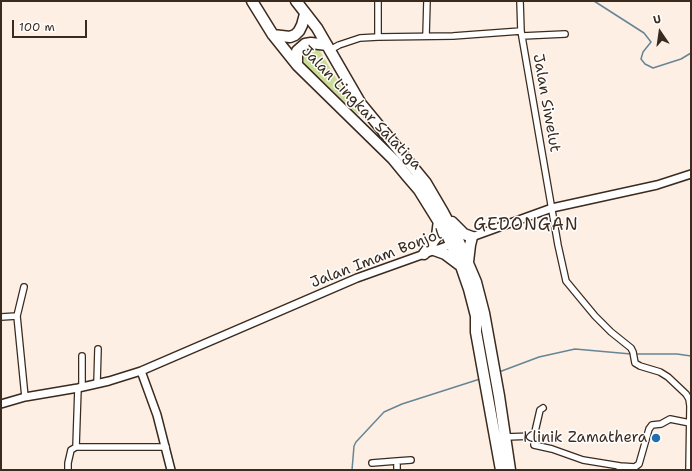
<!DOCTYPE html>
<style>
body{margin:0}
#map{position:relative;width:692px;height:471px;overflow:hidden;background:#feefe5;font-family:"Shantell Sans",sans-serif}
canvas{display:block}
.frame{position:absolute;inset:0;border:2px solid #3b2a1e;pointer-events:none}
.north{position:absolute;left:640px;top:12px;width:40px;height:40px;-webkit-text-stroke:3px #fff;paint-order:stroke;rotate:347deg;font-size:11px;font-weight:700;line-height:16px;text-align:center;color:#3b2a1e}
.north::after{content:'';display:block;margin:auto;width:14px;height:18px;background:#3b2a1e;clip-path:polygon(50% 0,100% 100%,50% 72%,0 100%)}
.scale{position:absolute;left:12px;top:20px;width:75px;height:18px;box-sizing:border-box;border:2px solid #3b2a1e;border-top:0;padding-left:5px;font-size:12px;line-height:14px;white-space:nowrap;color:#3b2a1e;-webkit-text-stroke:3px #fff;paint-order:stroke}
</style>
<div id="map">
<canvas width="692" height="471"></canvas>
<div class="frame"></div>
<div class="north">U</div>
<div class="scale">100 m</div>
</div>
<script>
const c = document.querySelector('canvas').getContext('2d');
c.lineJoin = 'round';
function fillPath(path, color) { c.fillStyle = color; c.fill(path, 'evenodd'); }
const shape = rows => new Path2D(rows.map(r => 'M' + r).join(''));
function trace(path, color, width, dash) { c.strokeStyle = color; c.lineWidth = width; c.lineCap = dash ? 'butt' : 'round'; c.setLineDash(dash || []); c.stroke(path); }
function label(font, color, halo, rows, align = 'center') {
  c.font = font + ' "Shantell Sans",sans-serif'; c.lineWidth = 3; c.setLineDash([]); c.textBaseline = 'middle'; c.strokeStyle = halo; c.fillStyle = color; for (const [text, x, y, turn = 0] of rows) {
    c.save(); c.translate(x, y); c.rotate((+turn || 0) * Math.PI / 180); c.textAlign = isNaN(turn) ? turn : align; if (halo) c.strokeText(text, 0, 0); c.fillText(text, 0, 0); c.restore();
  }
}
fillPath(shape([
 [314,47,320,51,351,103,358,112,359,114,357,114,305,64,302,55,303,51,307,48]
]), '#c9de94');
trace(shape([
 [594,1,644,33,651,42,643,52,641,59,645,64,653,68,681,59,691,53],
 [635,354,677,354,691,356],
 [499,372,539,357,575,349,631,354],
 [352,470,354,446,356,442,384,412,402,404,480,379]
]), '#668594', 1.5);
const street = shape([
 [520,1,521,31,558,245,566,281,595,316,611,332,631,348,633,352,635,363,640,366,660,372,668,377,686,394,689,399,690,406,689,470],
 [426,36,427,1],
 [522,36,565,34],
 [378,37,378,1],
 [330,50,339,45,360,38,378,37,453,36,521,31],
 [24,287,17,316,25,397],
 [1,317,17,316],
 [97,383,98,349],
 [82,387,82,356],
 [543,408,540,410,534,436,534,445,552,449,583,460,620,466],
 [505,437,534,436],
 [76,447,166,447],
 [397,461,411,460],
 [372,463,397,461,397,470],
 [68,470,68,463,71,450,76,447,78,388],
 [619,470,620,466,635,467,639,464,649,429,652,425,661,424,670,419,690,423]
]);
const secondary = shape([
 [469,238,552,208,657,185,691,174],
 [141,371,157,415,171,470],
 [1,404,25,397,78,388,109,381,141,371,357,278,455,243]
]);
const highway = shape([
 [252,1,273,35,297,65,393,159,407,176,419,190,447,235,461,266,469,289,476,316,476,332,501,470],
 [296,1,317,28,361,104,426,183,443,212,459,242,476,282,484,313,499,396,510,470],
 [273,35,290,37,295,35,299,31,302,25,305,14],
 [297,65,297,51,305,44,311,43,327,45],
 [452,222,464,234,472,237,470,245,468,262],
 [434,250,445,254,461,266],
 [424,254,437,236,439,220]
]);
trace(street, '#3b2a1e', 8);
trace(secondary, '#3b2a1e', 10);
trace(highway, '#3b2a1e', 13);
trace(street, '#fff', 5.5);
trace(secondary, '#fff', 7);
trace(highway, '#fff', 10);
for (const [x, y, r, color] of [
 [656,438,5,"#1f6fb2"]
]) { const dot = new Path2D(); dot.arc(x, y, r, 0, 2 * Math.PI); c.fillStyle = color; c.fill(dot); trace(dot, '#fff', 1.5); }
label('15px', '#3b2a1e', '#fff', [
 ["Jalan Siwelut",546,103,80],
 ["Jalan Lingkar Salatiga",361,108,46],
 ["Jalan Imam Bonjol",376,259,-21]
]);
label('15px', '#3b2a1e', '#fff', [
 ["Klinik Zamathera",647,438]
], 'right');
c.letterSpacing = '1px';
label('17px', '#3b2a1e', '#fff', [
 ["GEDONGAN",526,226]
]);
c.letterSpacing = '0px';
</script>
